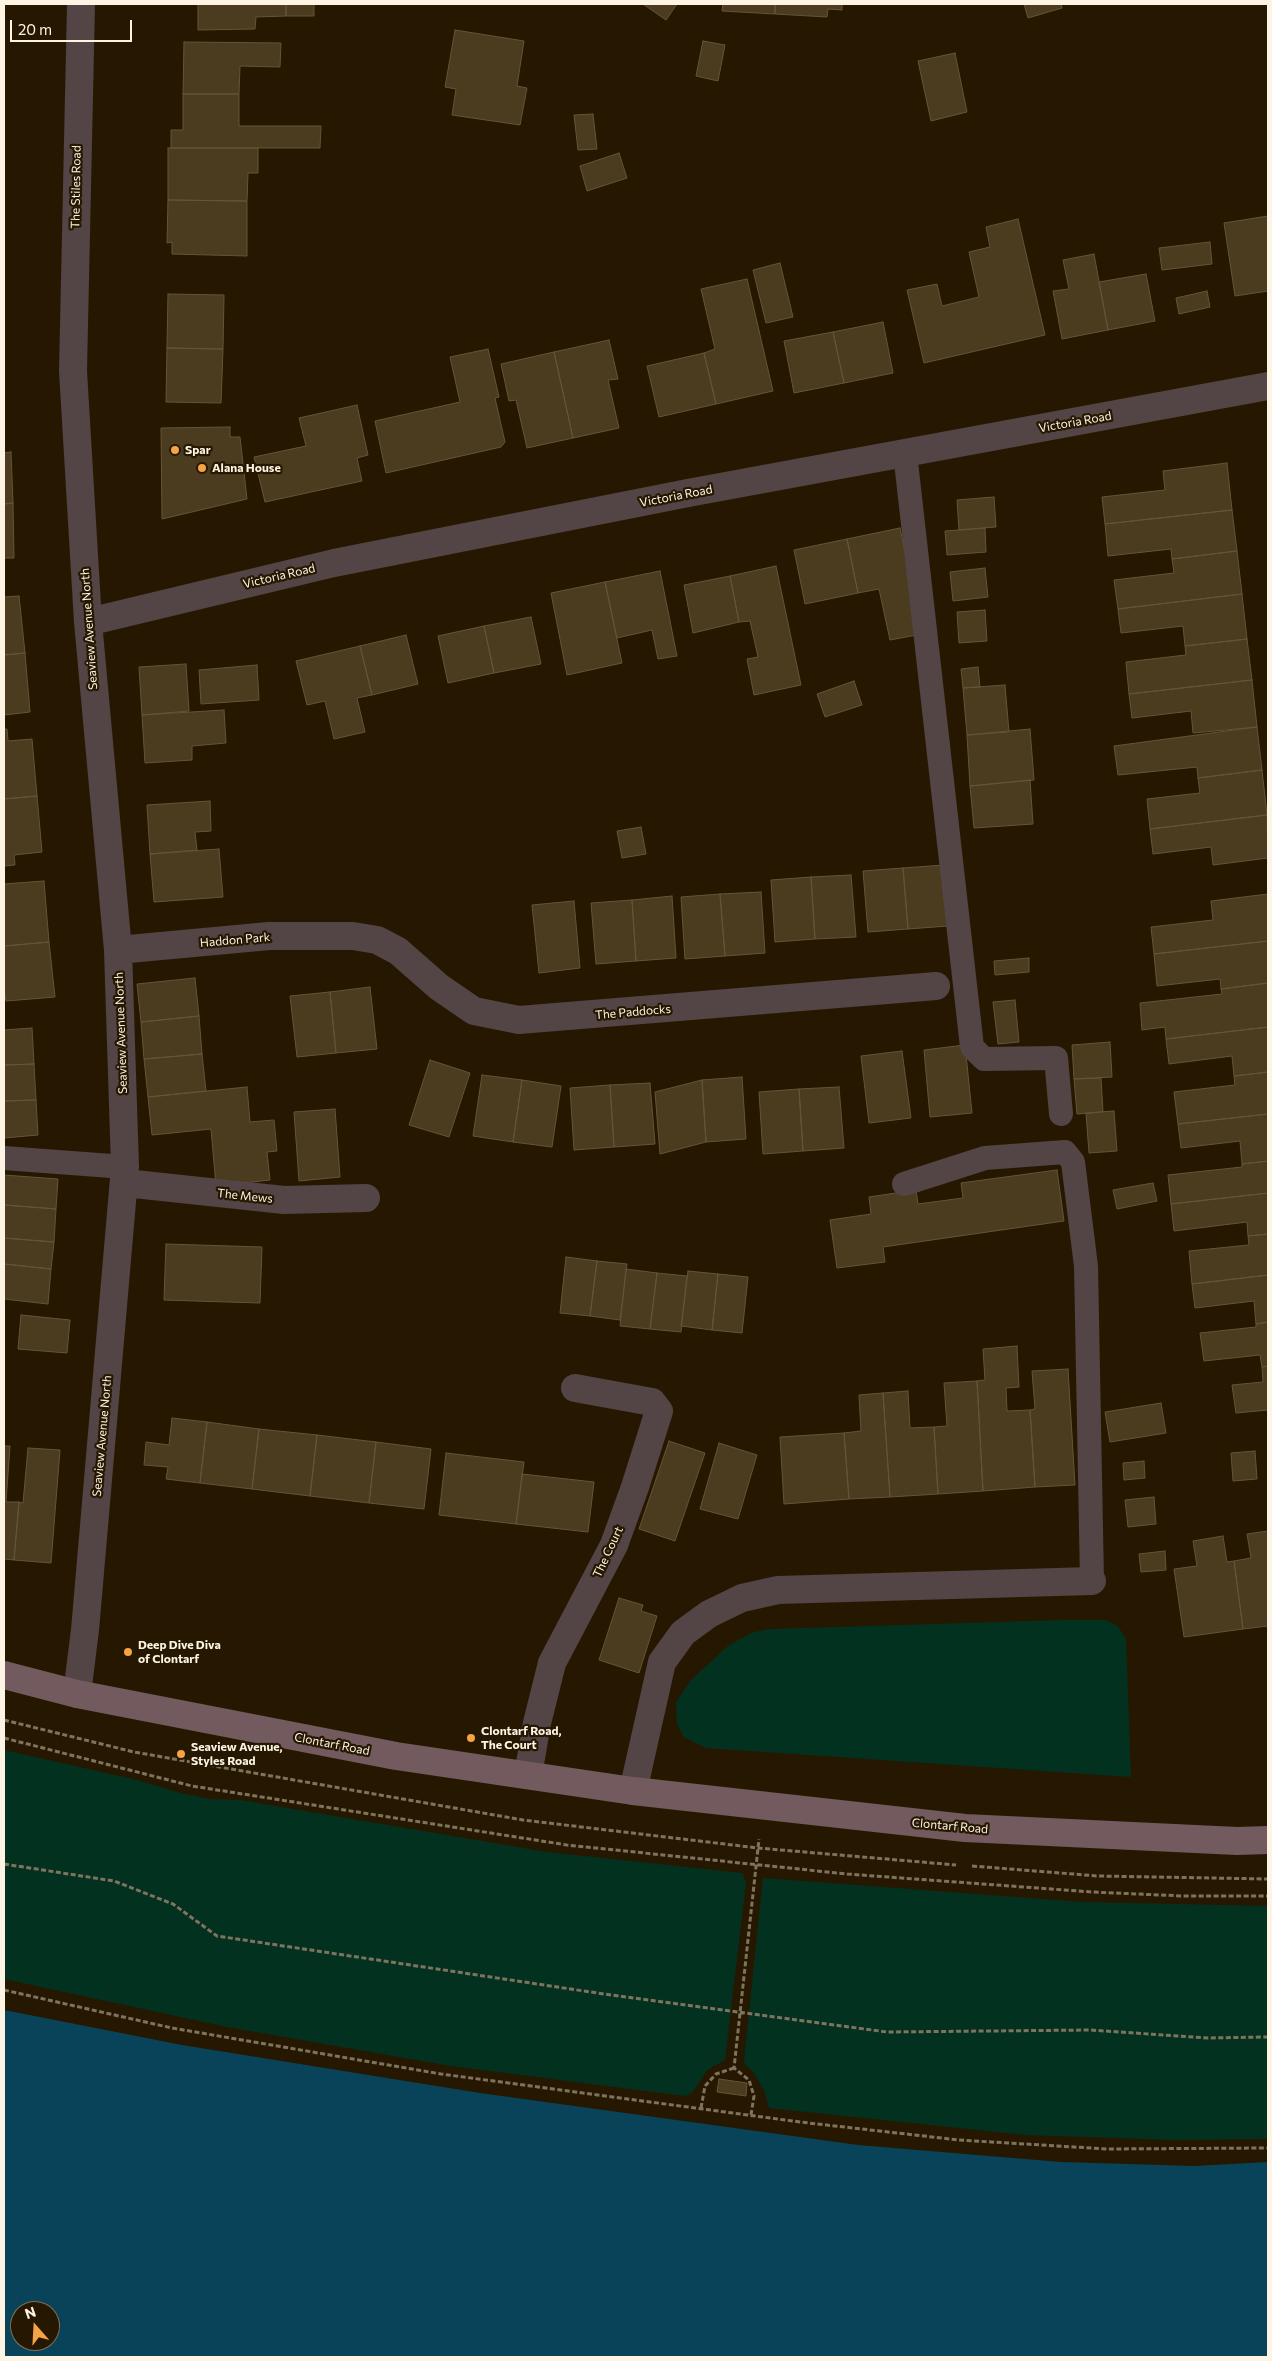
<!DOCTYPE html>
<style>
body{margin:0}
#map{position:relative;width:1272px;height:2361px;overflow:hidden;background:#261800;font-family:Commissioner,sans-serif}
canvas{display:block}
.frame{position:absolute;inset:0;border:5px solid #fdf4e3;pointer-events:none}
.north{position:absolute;left:10px;top:2301px;width:50px;height:50px;box-sizing:border-box;background:#261800;border:1px solid #7c705b;border-radius:50%;rotate:341deg;font-size:14px;font-weight:700;line-height:20px;text-align:center;color:#fdf4e3}
.north::after{content:'';display:block;margin:auto;width:18px;height:22px;background:#f5a346;clip-path:polygon(50% 0,100% 100%,50% 72%,0 100%)}
.scale{position:absolute;left:10px;top:20px;width:122px;height:22px;box-sizing:border-box;border:2px solid #fdf4e3;border-top:0;padding-left:6px;font-size:15px;line-height:18px;white-space:nowrap;color:#fdf4e3;-webkit-text-stroke:4px #261800;paint-order:stroke}
</style>
<div id="map">
<canvas width="1272" height="2361"></canvas>
<div class="frame"></div>
<div class="north">N</div>
<div class="scale">20 m</div>
</div>
<script>
const c = document.querySelector('canvas').getContext('2d');
c.lineJoin = 'round';
function fillPath(path, color) { c.fillStyle = color; c.fill(path, 'evenodd'); }
const shape = rows => new Path2D(rows.map(r => 'M' + r).join(''));
function trace(path, color, width, dash) { c.strokeStyle = color; c.lineWidth = width; c.lineCap = dash ? 'butt' : 'round'; c.setLineDash(dash || []); c.stroke(path); }
function label(font, color, halo, rows, align = 'center') {
  c.font = font + ' Commissioner,sans-serif'; c.lineWidth = 4.5; c.setLineDash([]); c.textBaseline = 'middle'; c.strokeStyle = halo; c.fillStyle = color; for (const [text, x, y, turn = 0] of rows) {
    c.save(); c.translate(x, y); c.rotate((+turn || 0) * Math.PI / 180); c.textAlign = isNaN(turn) ? turn : align; if (halo) c.strokeText(text, 0, 0); c.fillText(text, 0, 0); c.restore();
  }
}
fillPath(shape([
 [1065,1620,1105,1620,1118,1626,1126,1639,1131,1777,706,1748,684,1737,677,1724,676,1702,691,1680,729,1645,754,1632,770,1629],
 [4,1750,137,1780,180,1793,211,1799,240,1800,547,1852,742,1873,746,1882,725,2060,707,2070,693,2092,685,2096,451,2066,227,2027,4,1979],
 [763,1878,1083,1902,1268,1906,1268,2139,1175,2140,1026,2135,769,2108,764,2090,753,2072,745,2065,744,2060]
]), '#033120');
fillPath(shape([
 [4,2010,182,2045,480,2093,858,2145,1061,2162,1194,2166,1268,2162,1268,2357,4,2357],
 [20,2311,50,2311,50,2341,20,2341]
]), '#094359');
const building = shape([
 [198,4,286,4,286,16,256,17,255,29,198,30,198,4],
 [286,4,314,4,314,16,286,16,286,4],
 [643,4,677,4,666,20,643,4],
 [723,4,775,4,775,14,722,11,723,4],
 [775,4,842,4,842,10,828,9,827,17,775,14,775,4],
 [1024,4,1061,4,1062,8,1028,18,1024,4],
 [455,30,524,41,517,86,527,88,520,125,452,115,456,89,445,87,455,30],
 [703,41,725,45,718,81,696,76,703,41],
 [184,42,281,43,280,67,240,66,239,94,183,94,184,42],
 [955,53,967,112,931,121,918,61,955,53],
 [183,94,239,94,239,126,321,126,320,148,171,148,171,130,183,130,183,94],
 [593,114,597,149,578,150,574,115,593,114],
 [168,148,258,148,258,173,248,173,247,201,168,200,168,148],
 [619,153,627,178,587,191,580,166,619,153],
 [168,200,247,201,247,256,172,254,172,242,167,243,168,200],
 [1268,216,1268,291,1235,296,1224,223,1268,216],
 [1018,219,1045,335,924,363,907,290,937,284,942,306,979,297,969,252,990,247,986,227,1018,219],
 [1210,242,1212,264,1162,270,1159,248,1210,242],
 [1094,254,1108,330,1062,339,1053,291,1069,289,1063,260,1094,254],
 [780,263,793,317,766,323,753,270,780,263],
 [1146,274,1155,321,1108,330,1099,282,1146,274],
 [747,279,773,391,716,404,704,353,715,349,701,289,747,279],
 [1207,291,1210,307,1179,314,1176,298,1207,291],
 [168,294,224,295,223,349,167,348,168,294],
 [883,322,893,373,844,383,833,332,883,322],
 [833,332,844,383,794,393,784,341,833,332],
 [609,340,618,379,608,380,619,428,573,438,554,352,609,340],
 [167,348,223,349,221,403,166,402,167,348],
 [488,349,499,397,495,398,505,442,501,447,386,473,375,421,460,402,450,357,488,349],
 [554,352,573,438,527,448,516,400,509,401,501,364,554,352],
 [704,353,716,404,659,417,647,366,704,353],
 [357,405,368,455,357,458,362,481,265,502,254,457,306,446,299,418,357,405],
 [230,427,230,437,240,437,247,499,162,519,161,428,230,427],
 [11,452,13,503,4,504,4,453,11,452],
 [1227,463,1232,510,1105,524,1102,497,1165,490,1163,471,1227,463],
 [994,497,996,527,959,530,957,500,994,497],
 [13,503,14,558,4,558,4,504,13,503],
 [1232,510,1237,551,1172,559,1171,549,1108,556,1105,524,1232,510],
 [900,528,922,634,890,640,879,589,858,593,847,539,900,528],
 [985,528,986,552,947,555,945,531,985,528],
 [847,539,858,593,805,604,794,550,847,539],
 [1237,551,1242,594,1118,609,1114,580,1174,573,1172,559,1237,551],
 [776,566,801,685,754,695,747,659,758,657,750,621,739,622,730,576,776,566],
 [985,568,988,597,953,601,950,572,985,568],
 [660,571,677,656,658,659,652,630,617,638,605,582,660,571],
 [730,576,739,622,693,633,684,585,730,576],
 [605,582,622,663,567,675,551,593,605,582],
 [1242,594,1247,639,1185,646,1183,626,1121,633,1118,609,1242,594],
 [19,596,25,653,4,655,4,597,19,596],
 [985,610,987,641,959,643,957,612,985,610],
 [531,617,541,664,494,673,484,626,531,617],
 [484,626,494,673,448,683,438,636,484,626],
 [406,635,418,684,372,695,360,646,406,635],
 [1247,639,1252,680,1129,694,1126,662,1186,655,1185,646,1247,639],
 [360,646,372,695,357,698,365,732,334,739,325,701,307,705,296,661,360,646],
 [25,653,30,712,4,715,4,655,25,653],
 [186,664,189,711,142,715,139,667,186,664],
 [257,665,259,700,201,704,199,670,257,665],
 [978,667,980,687,963,688,961,669,978,667],
 [1252,680,1257,727,1193,733,1191,711,1132,718,1129,694,1252,680],
 [854,681,862,705,825,717,817,694,854,681],
 [1005,685,1009,732,967,735,963,688,1005,685],
 [224,710,226,743,192,746,192,760,145,763,142,715,224,710],
 [1257,727,1262,770,1198,778,1197,767,1118,775,1114,746,1257,727],
 [4,729,7,729,8,741,32,739,37,796,4,799,4,729],
 [1030,729,1034,780,970,786,967,735,1030,729],
 [1262,770,1267,815,1150,829,1147,799,1200,793,1198,778,1262,770],
 [1030,780,1033,824,974,828,970,786,1030,780],
 [37,796,42,852,14,855,15,865,4,866,4,799,37,796],
 [210,801,211,831,195,832,197,850,150,854,147,805,210,801],
 [1267,815,1268,858,1213,865,1211,847,1153,854,1150,829,1267,815],
 [641,827,646,854,622,858,617,831,641,827],
 [219,849,223,897,154,902,150,854,219,849],
 [944,865,948,926,908,929,903,868,944,865],
 [903,868,908,929,868,932,863,871,903,868],
 [851,875,856,937,815,939,811,877,851,875],
 [811,877,815,939,775,942,771,880,811,877],
 [44,881,49,942,4,946,4,884,44,881],
 [761,892,765,953,725,956,720,894,761,892],
 [720,894,725,956,685,959,681,897,720,894],
 [1268,894,1268,941,1154,954,1151,927,1213,920,1211,901,1268,894],
 [672,896,676,958,636,961,632,900,672,896],
 [632,900,636,961,596,964,591,903,632,900],
 [574,901,580,968,539,973,532,905,574,901],
 [1268,941,1268,983,1221,989,1220,979,1157,986,1154,954,1268,941],
 [49,942,55,997,6,1001,4,990,4,946,49,942],
 [1029,958,1029,972,995,975,994,961,1029,958],
 [195,978,199,1016,141,1022,137,984,195,978],
 [1268,983,1268,1027,1166,1039,1165,1027,1142,1030,1140,1003,1222,994,1221,989,1268,983],
 [370,987,377,1049,336,1053,330,992,370,987],
 [330,992,336,1053,297,1057,290,996,330,992],
 [1015,1000,1019,1042,998,1044,993,1002,1015,1000],
 [199,1016,202,1054,144,1059,141,1022,199,1016],
 [1268,1027,1268,1072,1234,1076,1232,1056,1169,1064,1166,1039,1268,1027],
 [32,1028,34,1064,4,1065,4,1030,32,1028],
 [1110,1042,1112,1077,1074,1079,1072,1045,1110,1042],
 [965,1045,972,1113,930,1117,924,1050,965,1045],
 [902,1051,911,1118,869,1123,861,1056,902,1051],
 [202,1054,206,1091,148,1097,144,1059,202,1054],
 [430,1060,470,1073,449,1137,409,1125,430,1060],
 [34,1064,36,1100,4,1101,4,1065,34,1064],
 [1268,1072,1268,1114,1178,1124,1174,1092,1235,1085,1234,1076,1268,1072],
 [482,1075,522,1080,513,1142,473,1136,482,1075],
 [742,1077,746,1139,706,1142,702,1080,742,1077],
 [1101,1078,1103,1112,1077,1114,1074,1079,1101,1078],
 [522,1080,561,1086,552,1147,513,1142,522,1080],
 [702,1080,706,1142,660,1154,655,1092,702,1080],
 [650,1083,655,1144,614,1147,610,1085,650,1083],
 [610,1085,614,1147,574,1150,570,1088,610,1085],
 [247,1087,250,1122,274,1120,277,1151,267,1152,270,1180,216,1186,211,1129,152,1135,148,1097,247,1087],
 [839,1087,844,1148,803,1151,799,1089,839,1087],
 [799,1089,803,1151,763,1154,759,1092,799,1089],
 [36,1100,38,1135,4,1138,4,1101,36,1100],
 [335,1109,340,1177,299,1181,294,1112,335,1109],
 [1114,1111,1117,1151,1089,1153,1086,1113,1114,1111],
 [1268,1114,1268,1161,1242,1164,1240,1141,1181,1148,1178,1124,1268,1114],
 [1268,1161,1268,1193,1171,1204,1168,1175,1242,1167,1242,1164,1268,1161],
 [1057,1170,1064,1221,883,1247,885,1262,837,1268,830,1220,871,1214,869,1197,916,1190,918,1204,963,1198,961,1183,1057,1170],
 [4,1175,58,1179,56,1209,4,1205,4,1175],
 [1153,1183,1157,1201,1117,1209,1113,1190,1153,1183],
 [1268,1193,1268,1234,1248,1236,1247,1222,1174,1231,1171,1204,1268,1193],
 [4,1205,56,1209,54,1242,4,1238,4,1205],
 [1268,1234,1268,1275,1192,1284,1189,1251,1249,1245,1248,1236,1268,1234],
 [4,1238,54,1242,51,1269,4,1264,4,1238],
 [166,1244,262,1247,260,1303,164,1300,166,1244],
 [566,1257,597,1261,590,1316,560,1313,566,1257],
 [597,1261,627,1264,620,1320,590,1316,597,1261],
 [4,1264,51,1269,48,1304,4,1299,4,1264],
 [626,1269,657,1273,650,1329,620,1326,626,1269],
 [688,1271,718,1274,712,1330,681,1326,688,1271],
 [657,1273,687,1276,681,1332,650,1329,657,1273],
 [718,1274,748,1277,742,1333,712,1330,718,1274],
 [1268,1275,1268,1322,1256,1324,1254,1301,1195,1308,1192,1284,1268,1275],
 [21,1315,70,1320,67,1353,18,1349,21,1315],
 [1268,1322,1268,1366,1262,1367,1260,1355,1204,1361,1200,1333,1256,1327,1256,1324,1268,1322],
 [1017,1346,1019,1387,1006,1388,1007,1411,1030,1410,1035,1487,983,1491,977,1381,985,1380,983,1349,1017,1346],
 [1268,1366,1268,1410,1236,1413,1232,1385,1263,1382,1262,1367,1268,1366],
 [1068,1369,1075,1485,1035,1487,1030,1410,1035,1409,1032,1371,1068,1369],
 [977,1381,983,1491,938,1494,934,1427,947,1426,944,1383,977,1381],
 [908,1391,910,1428,934,1427,938,1494,890,1497,883,1393,908,1391],
 [883,1393,890,1497,849,1499,844,1433,861,1431,859,1395,883,1393],
 [1161,1403,1166,1433,1110,1442,1105,1412,1161,1403],
 [172,1418,207,1422,200,1483,166,1479,168,1467,144,1465,146,1442,169,1445,172,1418],
 [207,1422,259,1429,252,1489,200,1483,207,1422],
 [259,1429,317,1435,310,1496,252,1489,259,1429],
 [844,1433,849,1499,784,1504,780,1437,844,1433],
 [317,1435,376,1442,369,1503,310,1496,317,1435],
 [669,1441,705,1453,675,1541,639,1529,669,1441],
 [376,1442,431,1449,424,1509,369,1503,376,1442],
 [719,1443,757,1455,738,1519,700,1509,719,1443],
 [4,1446,10,1446,6,1502,19,1502,14,1560,4,1559,4,1446],
 [28,1448,60,1450,51,1563,14,1560,19,1502,23,1503,28,1448],
 [1255,1451,1257,1479,1233,1481,1231,1453,1255,1451],
 [446,1453,524,1462,516,1524,439,1515,446,1453],
 [1144,1461,1145,1478,1124,1480,1123,1463,1144,1461],
 [522,1474,594,1482,588,1532,516,1524,522,1474],
 [1154,1497,1156,1524,1128,1527,1125,1500,1154,1497],
 [1268,1531,1268,1626,1243,1629,1234,1561,1251,1558,1247,1534,1268,1531],
 [1223,1536,1227,1562,1234,1561,1243,1629,1184,1637,1174,1569,1197,1566,1193,1541,1223,1536],
 [1165,1551,1166,1570,1141,1572,1139,1554,1165,1551],
 [619,1598,643,1605,641,1611,657,1616,639,1673,599,1660,619,1598],
 [719,2079,747,2083,746,2096,717,2092,719,2079]
]);
fillPath(building, '#4b3c1f');
trace(building, '#655537', 1);
trace(shape([
 [4,1720,134,1752,523,1820,758,1848,956,1865],
 [4,1738,192,1786,567,1845,847,1874,1092,1892,1183,1896,1268,1896],
 [4,1864,114,1881,173,1904,217,1936,604,1994,887,2032,1090,2030,1208,2038,1268,2037],
 [972,1866,1098,1876,1268,1879],
 [4,1990,172,2028,441,2074,800,2122,959,2140,1107,2149,1268,2148],
 [701,2108,705,2086,716,2074,734,2068],
 [751,2115,754,2096,749,2080,734,2068,759,1839]
]), '#7f735e', 3, [5, 2.5]);
trace(shape([
 [905,453,972,1047,984,1059,1056,1058,1061,1114],
 [4,1158,125,1167],
 [904,1184,985,1158,1065,1152,1073,1162,1086,1266,1092,1581]
]), '#534446', 24);
trace(shape([
 [88,622,334,563,688,493,1268,386],
 [118,950,269,936,353,936,377,940,398,951,439,987,474,1011,519,1020,936,986],
 [125,1183,284,1200,366,1198],
 [77,1694,85,1630,125,1167,118,950,88,622,73,371,81,4],
 [528,1775,537,1723,552,1663,614,1545,635,1487,659,1411,652,1402,575,1388],
 [633,1791,662,1662,683,1633,709,1614,742,1598,778,1590,1092,1581]
]), '#534446', 28);
trace(shape([
 [4,1675,77,1694,396,1756,633,1791,965,1828,1237,1841,1268,1840]
]), '#735a5e', 28);
for (const [x, y, r, color] of [
 [175,450,5,"#f5a346"],
 [202,468,5,"#f5a346"],
 [128,1652,5,"#f5a346"],
 [471,1738,5,"#f5a346"],
 [181,1754,5,"#f5a346"]
]) { const dot = new Path2D(); dot.arc(x, y, r, 0, 2 * Math.PI); c.fillStyle = color; c.fill(dot); trace(dot, '#261800', 2); }
label('12px', '#fdf4e3', '#261800', [
 ["The Stiles Road",76,187,-89],
 ["Victoria Road",1075,422,-10],
 ["Victoria Road",676,496,-11],
 ["Victoria Road",279,576,-13],
 ["Seaview Avenue North",89,629,-94],
 ["Haddon Park",235,940,-5],
 ["The Paddocks",633,1012,-5],
 ["Seaview Avenue North",121,1033,-92],
 ["The Mews",245,1196,6],
 ["Seaview Avenue North",102,1436,-85],
 ["The Court",608,1552,-65],
 ["Clontarf Road",332,1744,11],
 ["Clontarf Road",950,1826,5]
]);
label('bold 12px', '#fdf4e3', '#261800', [
 ["Spar",185,450],
 ["Alana House",212,468],
 ["Deep Dive Diva",138,1645],
 ["of Clontarf",138,1659],
 ["Clontarf Road,",481,1731],
 ["The Court",481,1745],
 ["Seaview Avenue,",191,1747],
 ["Styles Road",191,1761]
], 'left');
</script>
